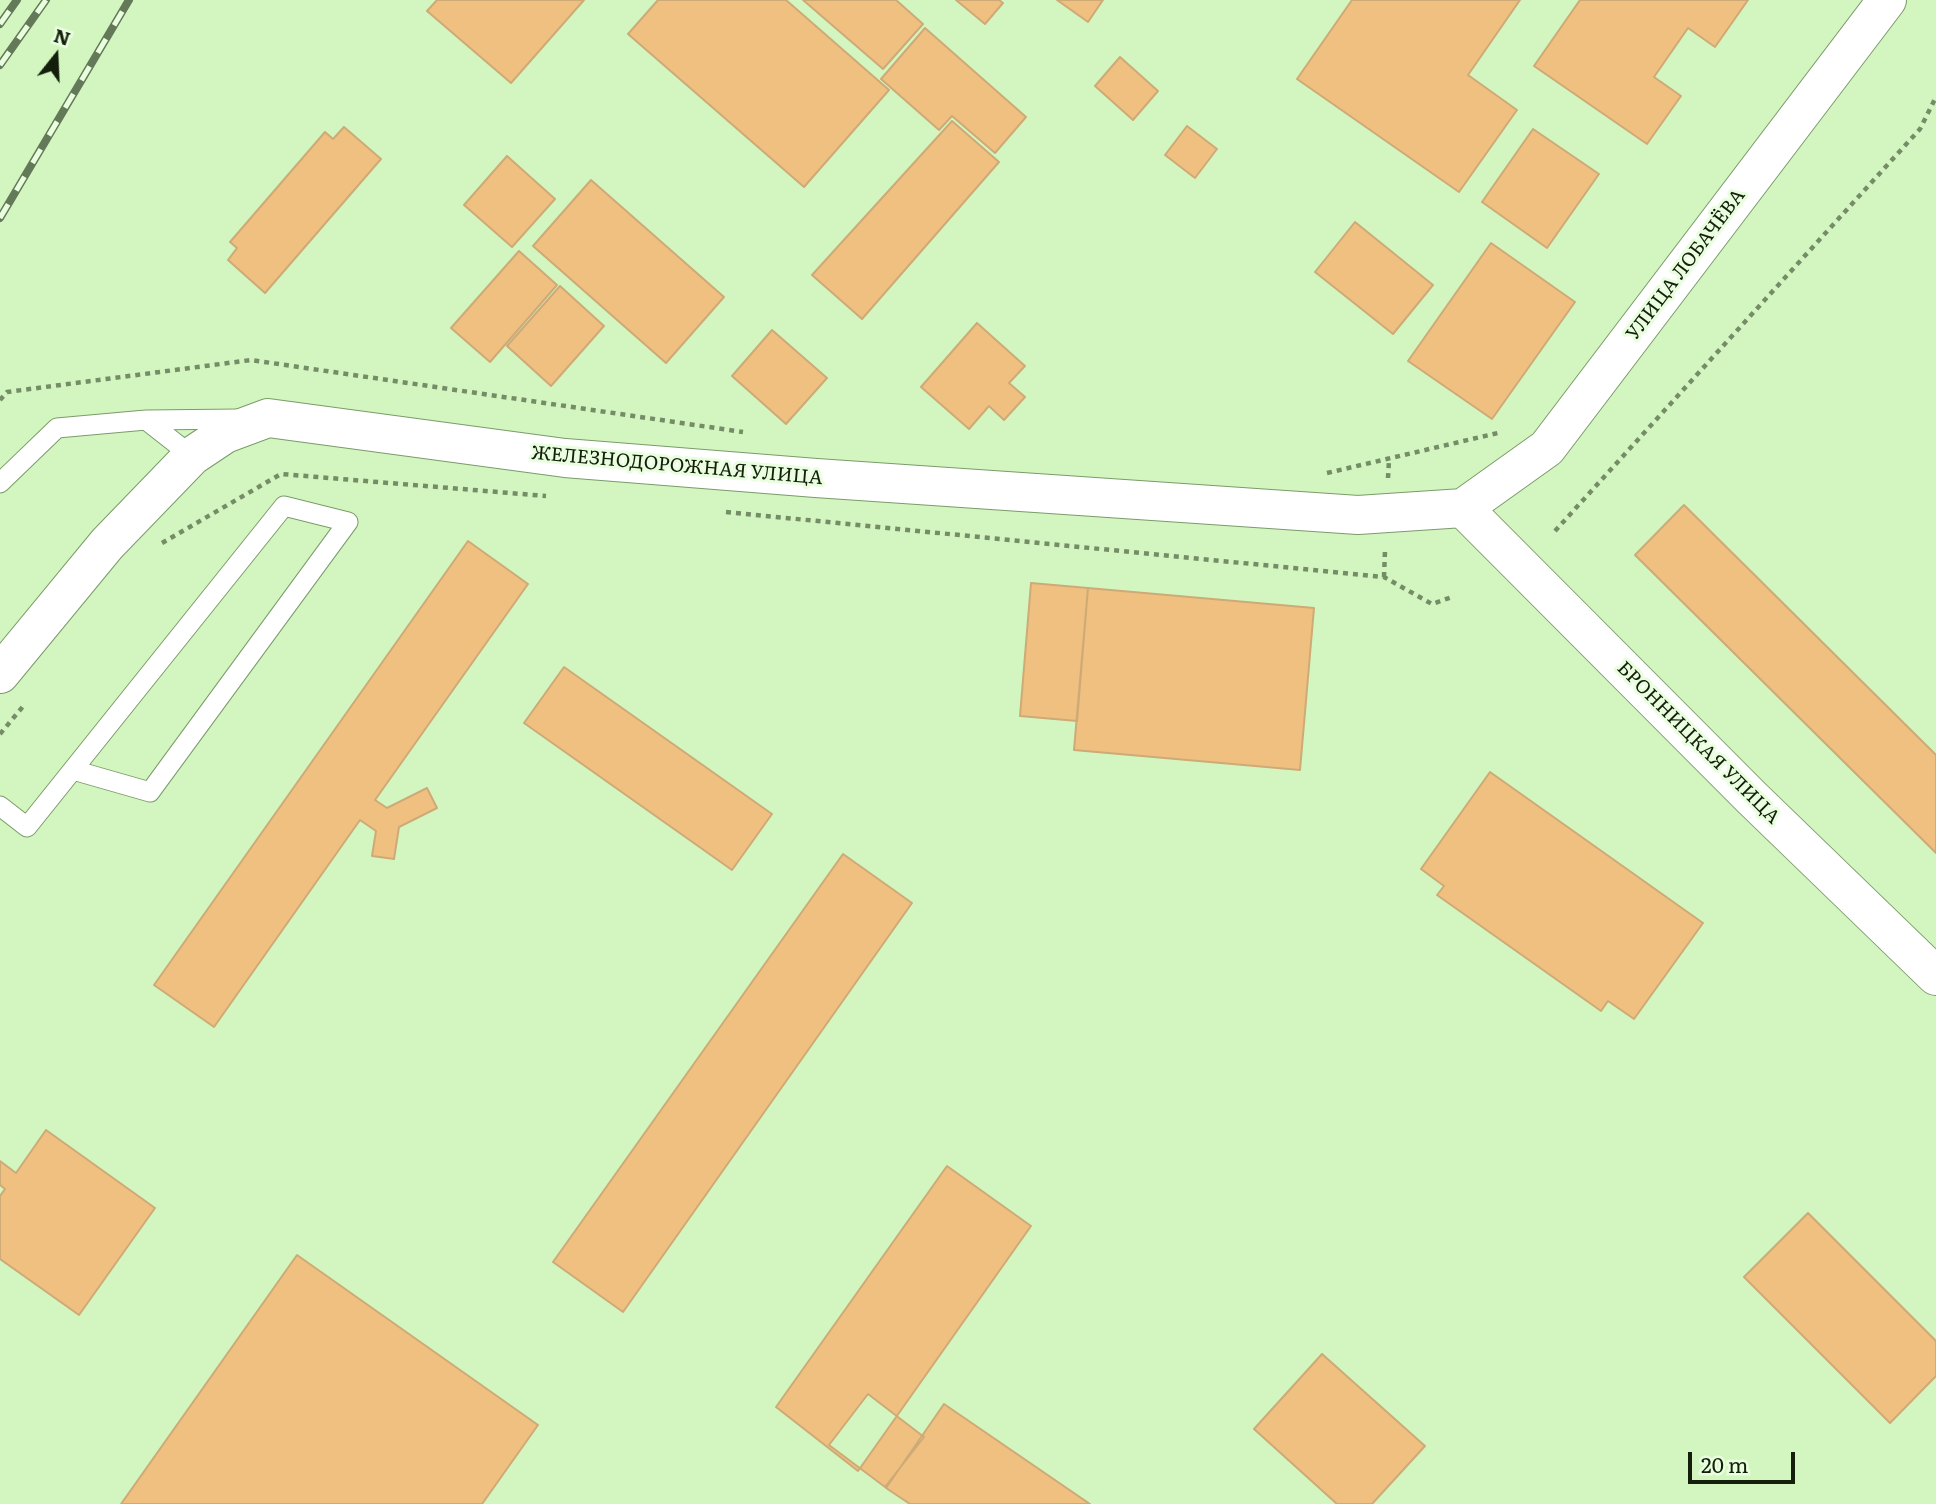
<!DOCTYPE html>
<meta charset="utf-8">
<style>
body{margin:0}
#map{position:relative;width:1936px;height:1504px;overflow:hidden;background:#d3f6c0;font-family:Literata,serif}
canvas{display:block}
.north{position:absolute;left:21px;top:21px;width:70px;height:70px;-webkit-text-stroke:5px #e9fede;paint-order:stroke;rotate:18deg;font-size:19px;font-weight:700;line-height:28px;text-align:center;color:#131f0b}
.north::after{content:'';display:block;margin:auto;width:24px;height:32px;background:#131f0b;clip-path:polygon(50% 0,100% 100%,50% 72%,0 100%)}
.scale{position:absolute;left:1688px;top:1452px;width:107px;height:32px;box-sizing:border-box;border:4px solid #131f0b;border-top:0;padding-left:9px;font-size:21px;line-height:24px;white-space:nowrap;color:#131f0b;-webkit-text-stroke:5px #e9fede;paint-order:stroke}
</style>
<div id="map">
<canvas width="1936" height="1504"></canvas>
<div class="north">N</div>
<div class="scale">20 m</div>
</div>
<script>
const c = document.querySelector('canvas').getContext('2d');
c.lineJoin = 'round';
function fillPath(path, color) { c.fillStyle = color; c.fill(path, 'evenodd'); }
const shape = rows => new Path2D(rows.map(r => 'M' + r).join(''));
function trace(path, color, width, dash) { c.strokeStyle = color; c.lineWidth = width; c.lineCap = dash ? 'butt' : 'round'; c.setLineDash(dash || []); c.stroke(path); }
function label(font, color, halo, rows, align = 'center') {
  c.font = font + ' Literata,serif'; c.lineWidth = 6; c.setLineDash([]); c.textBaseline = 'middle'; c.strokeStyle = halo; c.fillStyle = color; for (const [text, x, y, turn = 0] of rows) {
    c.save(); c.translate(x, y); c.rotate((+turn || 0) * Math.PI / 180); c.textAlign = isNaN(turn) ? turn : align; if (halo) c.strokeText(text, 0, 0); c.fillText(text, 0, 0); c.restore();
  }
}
const building = shape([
 [437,0,584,0,511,83,427,11,437,0],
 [658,0,786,0,889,90,804,187,628,34,658,0],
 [803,0,896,0,923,24,883,69,803,0],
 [956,0,999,0,1003,3,985,24,956,0],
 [1057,0,1103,0,1088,22,1057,0],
 [1352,0,1520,0,1468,75,1517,110,1459,192,1297,79,1352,0],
 [1580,0,1748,0,1715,47,1688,28,1654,77,1681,96,1647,144,1534,66,1580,0],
 [925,28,1026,117,995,153,952,116,939,130,881,79,925,28],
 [1120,57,1158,91,1133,120,1095,86,1120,57],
 [952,121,999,162,862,319,812,275,952,121],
 [1187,126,1217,149,1195,178,1165,155,1187,126],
 [344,127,381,159,265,293,228,260,237,248,230,242,325,132,333,139,344,127],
 [1533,129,1599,174,1547,248,1482,202,1533,129],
 [507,156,555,199,512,247,464,205,507,156],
 [591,180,724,297,666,363,533,246,591,180],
 [1355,222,1433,285,1393,334,1315,272,1355,222],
 [1491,243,1575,302,1492,419,1408,361,1491,243],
 [519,251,557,285,490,362,451,328,519,251],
 [560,286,604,326,551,386,507,346,560,286],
 [977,323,1025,366,1009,383,1025,397,1004,420,989,406,969,429,921,387,977,323],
 [772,330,827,378,786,424,732,376,772,330],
 [1684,505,1936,755,1936,853,1635,555,1684,505],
 [468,541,528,584,375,800,387,808,427,788,437,808,399,827,394,859,372,856,376,831,360,820,214,1027,154,985,468,541],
 [1031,583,1088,588,1077,721,1020,716,1031,583],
 [1088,588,1314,608,1300,770,1074,750,1088,588],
 [564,667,772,814,732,870,524,723,564,667],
 [1490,772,1703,923,1634,1019,1608,1001,1601,1011,1437,895,1444,886,1421,869,1490,772],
 [843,854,912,903,623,1312,553,1262,843,854],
 [46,1130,155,1208,79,1315,0,1259,0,1196,5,1189,0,1185,0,1161,16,1173,46,1130],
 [947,1166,1031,1226,858,1471,776,1407,947,1166],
 [1808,1213,1936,1341,1936,1376,1890,1423,1744,1277,1808,1213],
 [297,1255,538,1425,482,1504,121,1504,297,1255],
 [1322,1354,1425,1446,1372,1504,1337,1504,1254,1429,1322,1354],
 [868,1394,924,1437,885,1487,829,1445,868,1394],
 [944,1404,1090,1504,910,1504,886,1488,944,1404]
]);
fillPath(building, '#efc080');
trace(building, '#ceaa77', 2);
const service = shape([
 [146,420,192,456],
 [0,483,57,428,146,420,239,419],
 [0,806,27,827,284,506,348,522,150,792,73,770]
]);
const minor = shape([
 [1463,508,1751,797,1936,976]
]);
const secondary = shape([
 [0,674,107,544,192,456,225,434,268,418,565,458,816,478,1358,515,1463,508,1547,448,1887,0]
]);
trace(service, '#7b9b6a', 21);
trace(minor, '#7b9b6a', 40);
trace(secondary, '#7b9b6a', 40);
trace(shape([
 [0,400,7,392,251,360,743,432],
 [1327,473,1502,432],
 [1388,478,1389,460],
 [726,512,1384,577,1432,604,1452,597],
 [1555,531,1920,129,1936,97],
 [162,543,281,474,546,496],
 [1384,577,1385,550],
 [0,734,25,704]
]), '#758d67', 4.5, [5, 5]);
trace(service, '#fff', 19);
trace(minor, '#fff', 38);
trace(secondary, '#fff', 38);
const rail = shape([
 [0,24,17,0],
 [0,65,46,0],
 [0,218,129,0]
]);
trace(rail, '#637957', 8);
trace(rail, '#e9fede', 5, [16]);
label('19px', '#131f0b', '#e9fede', [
 ["УЛИЦА ЛОБАЧЁВА",1686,265,-53],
 ["ЖЕЛЕЗНОДОРОЖНАЯ УЛИЦА",677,466,5],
 ["БРОННИЦКАЯ УЛИЦА",1698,743,45]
]);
</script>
